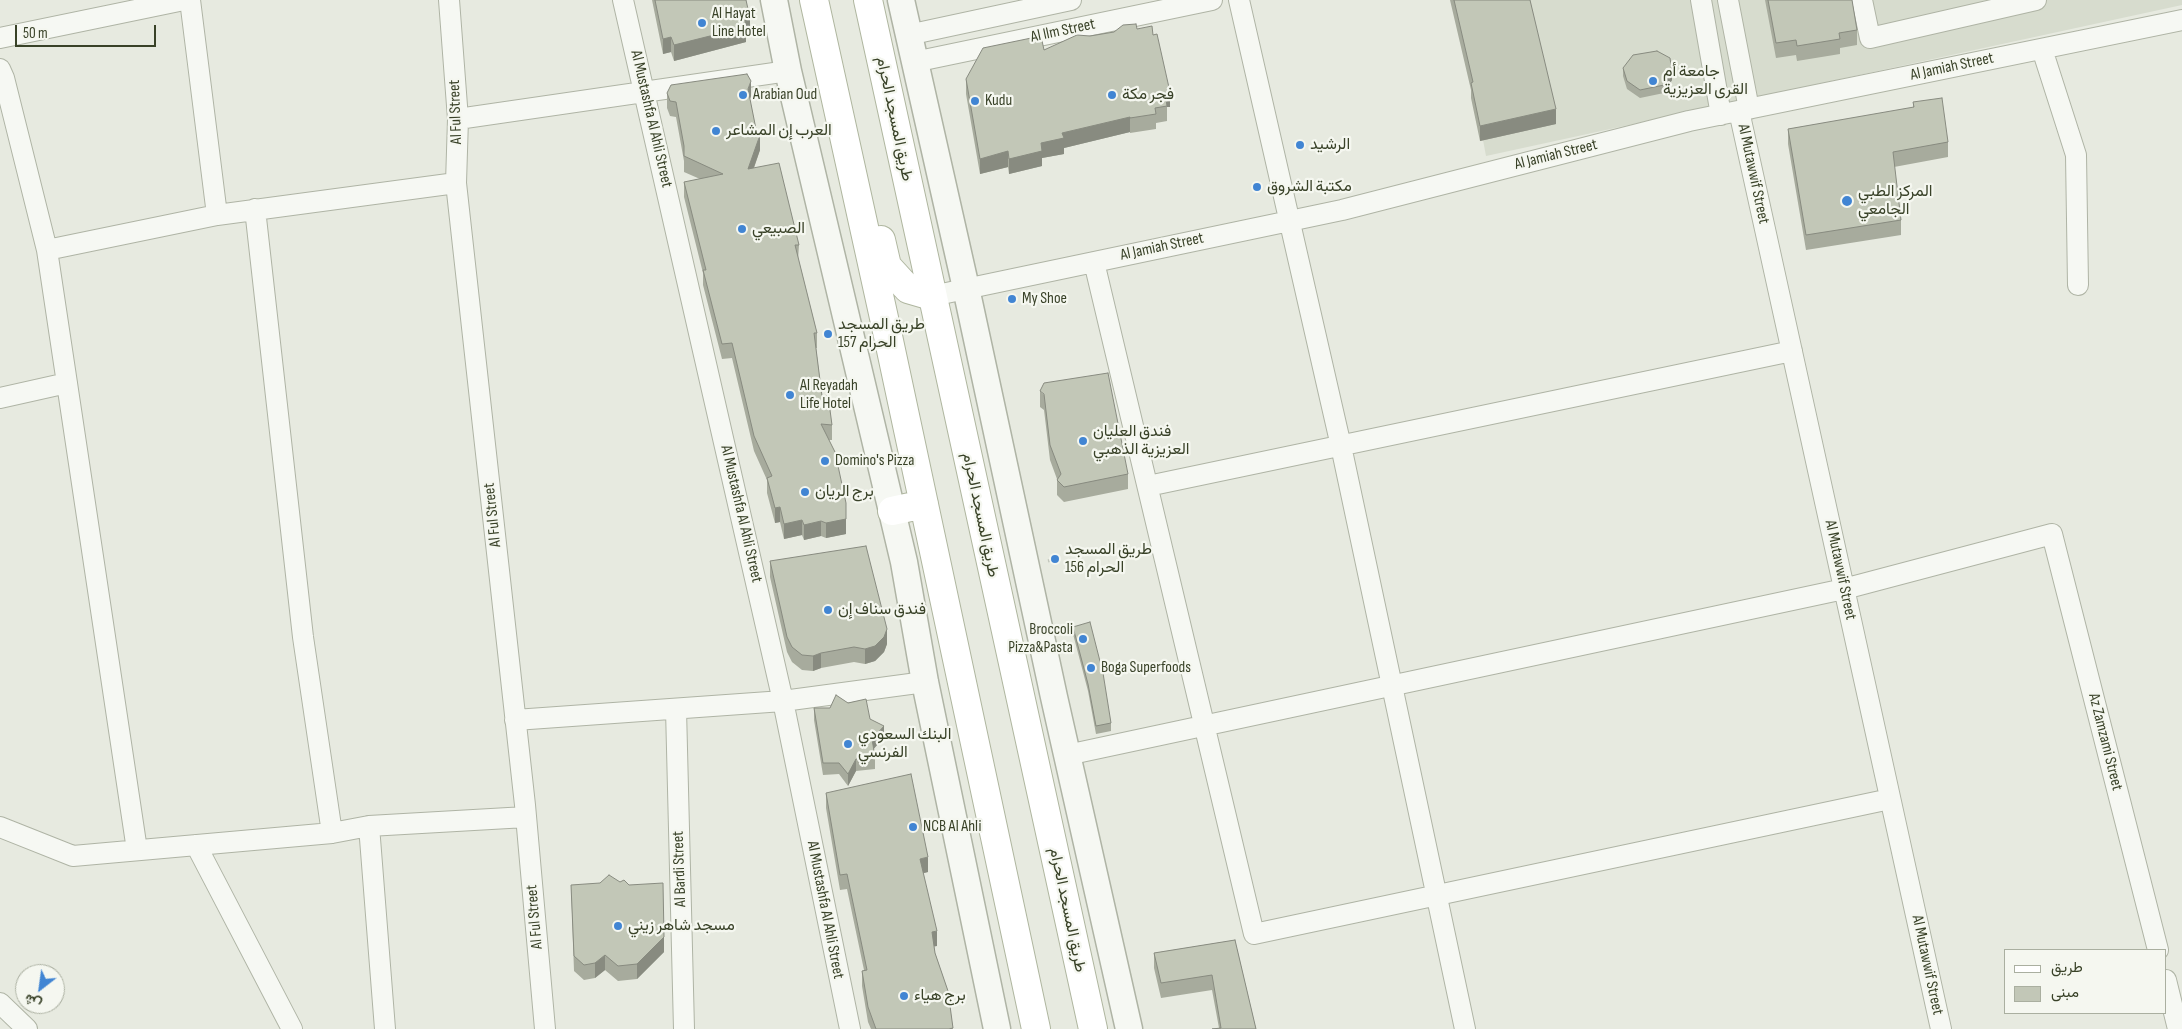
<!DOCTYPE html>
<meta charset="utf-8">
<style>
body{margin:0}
#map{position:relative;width:2182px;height:1029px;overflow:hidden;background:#e7eae0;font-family:"Sofia Sans Condensed",Vazirmatn,sans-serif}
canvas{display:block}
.legend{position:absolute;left:2004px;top:949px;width:162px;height:65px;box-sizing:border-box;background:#f5f7f0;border:1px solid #aaafa0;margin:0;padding:6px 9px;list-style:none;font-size:15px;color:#394228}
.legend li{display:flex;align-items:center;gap:10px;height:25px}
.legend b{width:25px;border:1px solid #aaafa0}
.north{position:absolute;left:15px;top:964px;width:50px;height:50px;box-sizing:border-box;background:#f5f7f0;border:1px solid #aaafa0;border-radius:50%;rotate:210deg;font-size:14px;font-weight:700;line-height:20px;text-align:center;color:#394228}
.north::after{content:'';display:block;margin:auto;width:18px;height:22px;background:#4185d3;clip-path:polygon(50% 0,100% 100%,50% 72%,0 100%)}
.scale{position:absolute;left:15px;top:25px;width:141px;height:22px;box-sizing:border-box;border:2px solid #394228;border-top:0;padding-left:6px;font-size:15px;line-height:18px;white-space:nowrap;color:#394228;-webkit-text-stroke:4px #f5f7f0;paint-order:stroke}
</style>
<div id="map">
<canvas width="2182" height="1029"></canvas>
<ul class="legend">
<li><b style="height:6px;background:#fff"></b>طريق</li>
<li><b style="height:14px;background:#c2c7b7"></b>مبنى</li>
</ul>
<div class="north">ش</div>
<div class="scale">50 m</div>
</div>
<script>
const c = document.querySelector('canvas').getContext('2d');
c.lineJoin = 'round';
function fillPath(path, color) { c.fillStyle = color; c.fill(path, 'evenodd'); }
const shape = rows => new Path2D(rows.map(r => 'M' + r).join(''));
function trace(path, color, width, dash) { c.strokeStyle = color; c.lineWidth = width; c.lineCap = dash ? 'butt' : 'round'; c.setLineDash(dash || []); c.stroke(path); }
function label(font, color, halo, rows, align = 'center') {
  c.font = font + ' "Sofia Sans Condensed",Vazirmatn,sans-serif'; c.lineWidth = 4.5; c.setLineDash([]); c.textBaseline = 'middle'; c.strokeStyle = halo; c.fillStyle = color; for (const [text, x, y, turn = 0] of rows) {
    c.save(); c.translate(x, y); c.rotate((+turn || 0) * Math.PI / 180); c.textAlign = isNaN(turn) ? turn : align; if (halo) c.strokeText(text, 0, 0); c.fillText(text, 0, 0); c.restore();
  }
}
fillPath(shape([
 [1457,0,2182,0,2182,5,1486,156]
]), '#d7dcce');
const minor = shape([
 [190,0,217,215],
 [449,0,458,119,456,183,525,805,545,1029],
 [623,0,783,701,850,1029],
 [1239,0,1341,446,1465,1029],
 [1701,0,1721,115],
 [1728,0,1749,109],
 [1862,0,1870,38,2036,0],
 [908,35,1071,0],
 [0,38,184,0],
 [2042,49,2076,155,2078,285],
 [914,62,1212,0],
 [0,69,4,78,47,250,137,850],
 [1739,111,1941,1029],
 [458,119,788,71],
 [255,209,303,637,332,833],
 [47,250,217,215,456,183],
 [1094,262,1254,934,1890,799],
 [932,296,1342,210,1689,121,2182,20],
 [0,398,67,383],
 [1148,486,1792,351],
 [676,709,684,1029],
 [515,720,783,701,925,682],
 [1067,755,1844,589,2052,534,2158,950],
 [369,826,385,1029],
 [0,827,73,856,332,833,369,826,526,817],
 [196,845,292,1029],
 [2166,980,2178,1029],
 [0,1003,27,1029]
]);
const tertiary = shape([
 [774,0,788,71,904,562,925,682,997,1029],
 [901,0,966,288,1054,697,1129,1029]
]);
const primary = shape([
 [814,0,888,336,1036,1029],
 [868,0,1093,1029],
 [881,240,887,266,908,289,932,296],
 [892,511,924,504]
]);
trace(minor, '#afb4a5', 22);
trace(tertiary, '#afb4a5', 29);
trace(primary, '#afb69f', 30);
trace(shape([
 [1048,561,1055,559]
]), '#c1c5ba', 3, [4, 4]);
trace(minor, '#f6f8f3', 20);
trace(tertiary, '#f6f8f3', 26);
trace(primary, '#fff', 28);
fillPath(shape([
 [652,0,746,0,750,34,746,35,746,42,674,61,671,52,663,54],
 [1450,0,1530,0,1556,124,1480,141,1471,98,1471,90],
 [1765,0,1852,0,1857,30,1857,45,1840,48,1840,54,1797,61,1796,55,1776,58],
 [1137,29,1153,35,1170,107,1167,107,1167,121,1156,123,1156,129,1130,133,1130,132,1064,148,1064,154,1042,158,1042,166,1009,174,1008,167,980,174,966,94,966,79,1044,50,1090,36],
 [1623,68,1672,80,1664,93,1640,98,1627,89,1623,76],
 [667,93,751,96,750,99,760,150,754,168,799,245,798,260,817,333,817,348,816,348,822,396,832,425,832,440,829,440,846,534,826,538,821,536,804,540,802,535,784,539,780,522,775,523,767,493,767,480,754,451,732,358,722,359,703,285,703,273,684,197,684,182,700,179,684,172,684,161,676,117,670,116,667,108],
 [1913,102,1948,142,1948,157,1894,167,1901,220,1901,235,1806,250,1788,144,1788,129,1913,108],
 [1040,391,1128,474,1128,489,1064,502,1057,495,1057,479,1050,460,1044,410,1040,407],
 [770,561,887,644,884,652,875,661,865,664,854,662,821,668,813,671,802,670,792,662,787,652,770,577],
 [1073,627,1111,723,1111,731,1096,734,1088,691,1073,634],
 [814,708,870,719,884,737,873,749,875,757,875,769,856,771,848,786,839,774,823,775,814,720],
 [826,793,928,872,923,873,937,946,934,946,935,953,948,991,953,1029,871,1029,868,1022,862,986,862,971,864,970,847,889,840,890,826,808],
 [571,885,664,952,637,979,618,981,605,970,595,978,584,980,574,971],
 [1235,940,1256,1029,1219,1028,1212,990,1161,998,1154,968,1154,953]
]), '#a7ab9d');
fillPath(shape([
 [750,18,750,34,746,35,746,42,674,61,674,45],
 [671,37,671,52,663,54,663,39],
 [1672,72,1672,80,1664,93,1664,85],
 [751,81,751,96,748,104,748,89],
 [1170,92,1170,107,1167,107,1165,93],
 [1556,109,1556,124,1480,141,1480,126],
 [1130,117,1130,132,1064,148,1064,154,1042,158,1042,166,1009,174,1009,159,1062,133],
 [760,135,760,150,748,184,748,169],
 [1008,151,1008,167,980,174,980,159],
 [846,503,846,534,826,538,826,523],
 [780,507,780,522,775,523,775,508],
 [802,520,802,535,784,539,784,524],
 [821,521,821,536,804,540,804,525],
 [887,629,887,644,884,652,875,661,865,664,865,649],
 [821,653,821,668,813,671,813,656],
 [884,726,884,737,872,751,872,739],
 [856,759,856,771,848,786,848,774],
 [928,857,928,872,920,874,920,859],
 [937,931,937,946,932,947,932,932],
 [664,937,664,952,637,979,637,964],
 [605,955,605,970,595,978,595,963]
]), '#888b80');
const building = shape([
 [655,0,746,0,750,18,745,20,746,27,674,45,671,37,663,39,655,0],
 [1454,0,1530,0,1556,109,1480,126,1471,83,1473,82,1454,0],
 [1768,0,1852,0,1857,30,1839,33,1840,39,1797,46,1796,40,1776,43,1768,0],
 [1136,24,1137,29,1152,26,1153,35,1157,34,1170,92,1165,93,1167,106,1155,108,1156,114,1130,118,1130,117,1062,133,1064,138,1041,143,1042,151,1009,159,1008,151,980,159,966,79,983,48,1041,36,1044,50,1077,35,1090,36,1114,32,1123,25,1136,24],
 [1657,51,1670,58,1672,72,1664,85,1640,90,1627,81,1623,68,1633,55,1657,51],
 [747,74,751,81,748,89,756,129,760,135,748,169,779,163,799,245,795,245,817,333,814,333,822,396,828,395,832,425,821,424,835,452,846,503,846,519,826,523,821,521,804,525,802,520,784,524,780,507,775,508,767,478,772,476,754,436,732,343,722,344,703,270,706,270,684,182,723,174,684,156,684,146,676,102,670,101,667,93,671,85,747,74],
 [1942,98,1948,142,1893,152,1901,220,1806,235,1788,129,1914,107,1913,102,1942,98],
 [1108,373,1128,474,1064,487,1057,480,1061,474,1050,445,1044,394,1040,391,1044,383,1108,373],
 [866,546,887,629,884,637,875,646,865,649,854,647,821,653,813,656,802,655,792,647,787,637,770,561,866,546],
 [1090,622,1103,673,1111,723,1096,726,1088,684,1073,627,1090,622],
 [836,695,848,703,866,699,870,719,884,726,872,739,875,757,856,759,848,774,839,763,823,763,814,708,830,708,836,695],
 [911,774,928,857,920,859,937,931,932,932,935,953,948,991,953,1028,949,1029,876,1029,868,1007,862,971,867,970,847,874,840,875,826,793,911,774],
 [609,875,620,882,624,880,629,885,663,883,664,937,637,964,618,966,605,955,595,963,584,965,574,956,571,885,600,883,609,875],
 [1235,940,1256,1029,1212,1029,1221,1028,1212,975,1161,983,1154,953,1235,940]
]);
fillPath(building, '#c2c7b7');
trace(building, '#888b80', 1);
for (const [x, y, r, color] of [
 [702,23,5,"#4185d3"],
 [1653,81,5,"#4185d3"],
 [743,95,5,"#4185d3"],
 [1112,95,5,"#4185d3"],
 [975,101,5,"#4185d3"],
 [716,131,5,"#4185d3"],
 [1300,145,5,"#4185d3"],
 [1257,187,5,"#4185d3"],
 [1847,201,6,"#4185d3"],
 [742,229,5,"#4185d3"],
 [1012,299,5,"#4185d3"],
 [828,334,5,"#4185d3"],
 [790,395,5,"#4185d3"],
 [1083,441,5,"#4185d3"],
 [825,461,5,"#4185d3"],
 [805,492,5,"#4185d3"],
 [1055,559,5,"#4185d3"],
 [828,610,5,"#4185d3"],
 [1083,639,5,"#4185d3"],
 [1091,668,5,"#4185d3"],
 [848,744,5,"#4185d3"],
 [913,827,5,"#4185d3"],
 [618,926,5,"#4185d3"],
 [904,996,5,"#4185d3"]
]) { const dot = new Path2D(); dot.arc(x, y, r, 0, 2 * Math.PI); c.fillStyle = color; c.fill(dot); trace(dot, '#f5f7f0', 2); }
label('16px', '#394228', '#f5f7f0', [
 ["Al Hayat",712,14],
 ["Line Hotel",712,32],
 ["جامعة أم",1663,72],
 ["القرى العزيزية",1663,90],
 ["Arabian Oud",753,95],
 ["فجر مكة",1122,95],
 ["Kudu",985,101],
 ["العرب إن المشاعر",726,131],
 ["الرشيد",1310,145],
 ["مكتبة الشروق",1267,187],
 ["المركز الطبي",1858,192],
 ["الجامعي",1858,210],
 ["الصبيعي",752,229],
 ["My Shoe",1022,299],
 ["طريق المسجد",838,325],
 ["الحرام 157",838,343],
 ["Al Reyadah",800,386],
 ["Life Hotel",800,404],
 ["فندق العليان",1093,432],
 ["العزيزية الذهبي",1093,450],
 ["Domino's Pizza",835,461],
 ["برج الريان",815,492],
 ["طريق المسجد",1065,550],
 ["الحرام 156",1065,568],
 ["فندق سناف إن",838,610],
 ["Broccoli",1073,630,"right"],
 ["Pizza&Pasta",1073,648,"right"],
 ["Boga Superfoods",1101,668],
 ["البنك السعودي",858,735],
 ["الفرنسي",858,753],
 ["NCB Al Ahli",923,827],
 ["مسجد شاهر زيني",628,926],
 ["برج هياء",914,996]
], 'left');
label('16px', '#394228', '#f5f7f0', [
 ["Al Ilm Street",1063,31,-12],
 ["Al Jamiah Street",1952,67,-12],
 ["Al Ful Street",456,112,-92],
 ["Al Mustashfa Al Ahli Street",651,119,77],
 ["طريق المسجد الحرام",894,119,78],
 ["Al Jamiah Street",1556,155,-14],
 ["Al Mutawwif Street",1753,174,78],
 ["Al Jamiah Street",1162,247,-12],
 ["Al Mustashfa Al Ahli Street",741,514,77],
 ["Al Ful Street",493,515,-96],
 ["طريق المسجد الحرام",980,515,78],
 ["Al Mutawwif Street",1840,570,78],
 ["Az Zamzami Street",2105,742,76],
 ["Al Bardi Street",680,869,-92],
 ["Al Mustashfa Al Ahli Street",825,910,79],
 ["طريق المسجد الحرام",1067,910,78],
 ["Al Ful Street",535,917,-95],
 ["Al Mutawwif Street",1927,965,78]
]);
</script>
